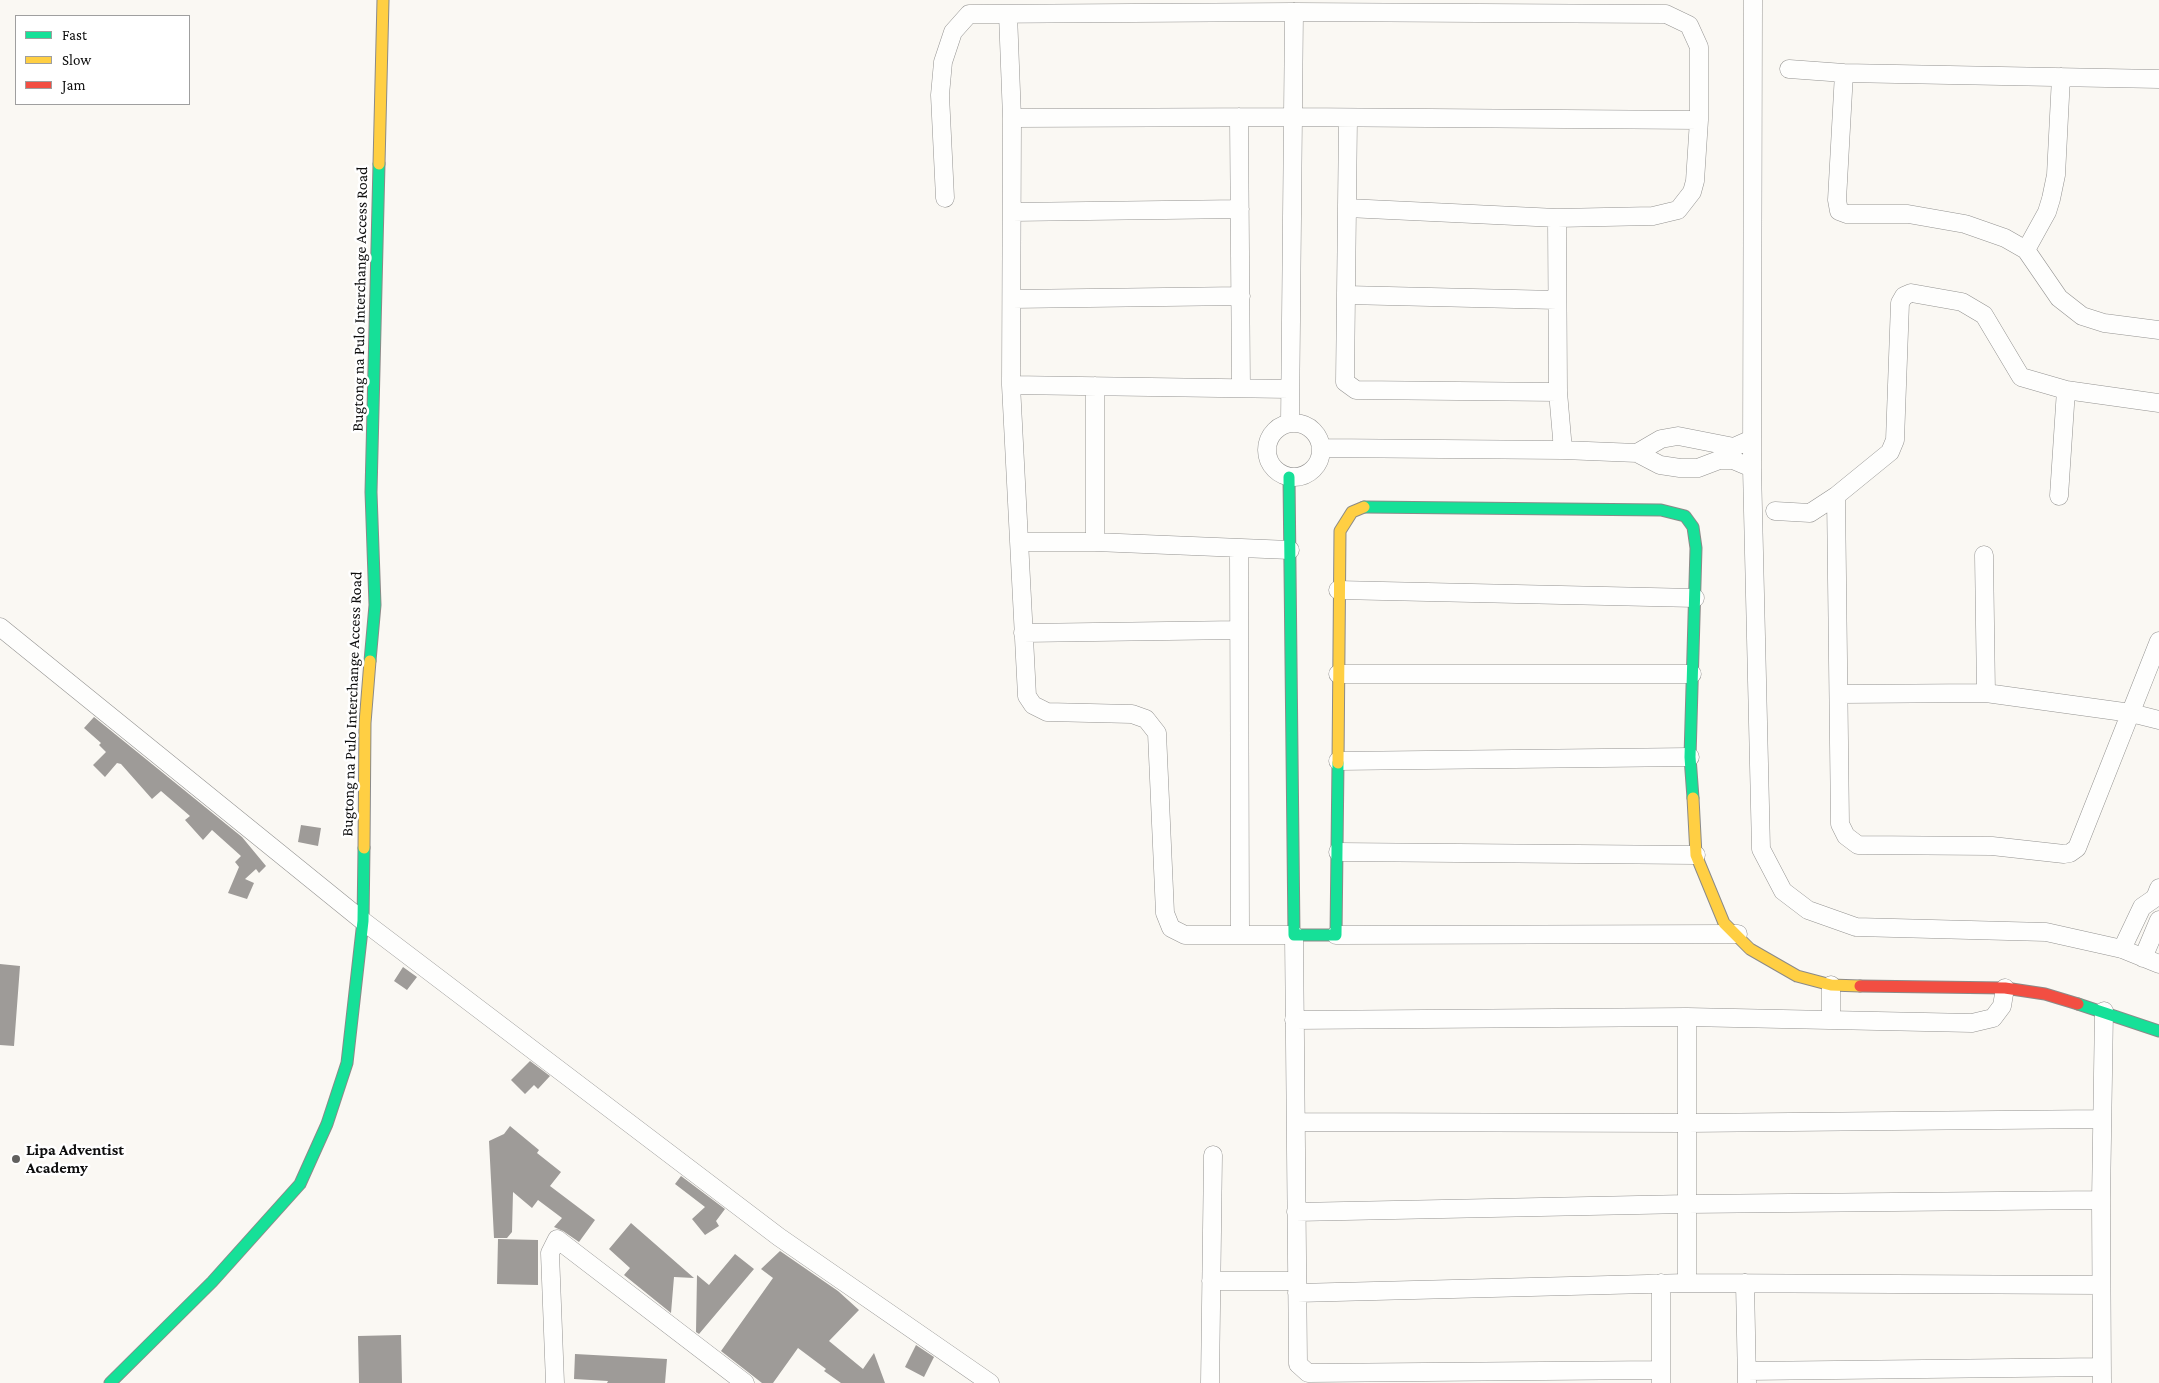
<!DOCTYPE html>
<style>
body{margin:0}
#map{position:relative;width:2159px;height:1383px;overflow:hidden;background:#faf8f3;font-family:"Crimson Pro",serif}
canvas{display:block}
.legend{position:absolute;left:15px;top:15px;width:175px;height:90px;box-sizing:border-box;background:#fff;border:1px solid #9f9f9f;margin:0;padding:6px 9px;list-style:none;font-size:15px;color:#0e0e0e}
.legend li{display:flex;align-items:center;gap:10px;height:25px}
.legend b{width:25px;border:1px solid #9f9f9f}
</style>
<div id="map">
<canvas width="2159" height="1383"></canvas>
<ul class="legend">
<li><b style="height:6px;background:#16e098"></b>Fast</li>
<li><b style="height:6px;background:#ffcf43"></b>Slow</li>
<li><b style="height:6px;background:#f24e42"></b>Jam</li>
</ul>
</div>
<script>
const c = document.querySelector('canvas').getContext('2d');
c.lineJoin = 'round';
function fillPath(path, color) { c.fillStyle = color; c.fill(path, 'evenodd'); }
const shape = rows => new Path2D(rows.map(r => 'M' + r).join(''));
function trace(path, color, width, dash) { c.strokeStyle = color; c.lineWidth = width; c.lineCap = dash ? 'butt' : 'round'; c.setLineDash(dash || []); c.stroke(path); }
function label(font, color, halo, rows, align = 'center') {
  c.font = font + ' "Crimson Pro",serif'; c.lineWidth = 5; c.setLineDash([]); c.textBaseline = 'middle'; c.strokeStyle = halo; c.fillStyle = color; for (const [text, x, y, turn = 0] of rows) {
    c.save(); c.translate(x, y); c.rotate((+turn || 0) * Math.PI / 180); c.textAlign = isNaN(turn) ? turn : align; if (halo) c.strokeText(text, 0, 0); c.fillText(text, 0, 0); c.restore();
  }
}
fillPath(shape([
 [94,717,242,837,266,866,259,873,256,869,245,879,254,883,247,899,228,893,239,867,235,862,241,856,212,830,203,840,185,820,190,816,161,791,152,799,121,764,117,763,105,777,93,765,106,752,99,745,101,743,84,728],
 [301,825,321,828,318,846,298,842],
 [0,964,20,966,14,1046,0,1045],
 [403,967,417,977,407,990,394,981],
 [530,1061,550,1076,538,1089,534,1085,525,1094,511,1080],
 [510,1126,539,1150,537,1153,561,1172,550,1186,595,1220,579,1242,563,1231,554,1227,562,1218,538,1200,532,1208,513,1192,512,1232,507,1238,494,1238,489,1141,504,1134],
 [681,1176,725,1209,716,1221,719,1226,705,1235,692,1219,705,1207,675,1184],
 [631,1223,694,1278,674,1277,671,1313,624,1275,630,1268,609,1249],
 [498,1239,538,1240,538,1285,497,1284],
 [780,1251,838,1291,859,1310,829,1341,863,1369,874,1353,885,1383,841,1383,824,1371,826,1369,798,1348,773,1383,762,1383,721,1351,773,1278,761,1269],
 [735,1254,754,1269,699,1334,696,1332,697,1275,709,1285],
 [401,1335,402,1383,359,1383,358,1336],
 [916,1345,934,1357,924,1377,905,1367],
 [575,1354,667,1359,665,1383,607,1383,608,1381,574,1379]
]), '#9e9b98');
const street = shape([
 [1753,0,1752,468,1761,849,1783,891,1808,910,1856,927,2046,932,2122,949,2159,964],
 [1008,14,1012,118,1011,385,1027,696,1033,705,1047,712,1132,714,1146,719,1157,733,1165,913,1171,928,1185,935,1294,935,1298,1364,1308,1373,1660,1370],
 [1789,69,1844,73,2159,79],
 [1844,73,1837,200,1839,211,1847,214,1908,214,1965,224,2005,238,2026,250,2059,298,2082,316,2104,323,2159,330],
 [1239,117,1241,388],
 [1012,118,1293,117,1699,120],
 [1348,118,1345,382,1356,390,1558,392,1557,218],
 [945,198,940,95,943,62,953,32,969,14,1294,12,1666,14,1689,25,1699,47,1699,120,1695,181,1692,192,1678,210,1653,216,1557,218,1347,208],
 [1012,212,1240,209],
 [2026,250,2047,212,2051,199,2056,175,2061,77],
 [1346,295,1557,300],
 [1012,299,1241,296],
 [1011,385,1289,389],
 [1290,423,1294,12],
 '1267 450a27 27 0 1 1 54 0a27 27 0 1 1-54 0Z',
 [1321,448,1563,450,1558,392],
 [1563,450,1637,453],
 [1752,468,1733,460,1719,460,1698,468,1680,468,1660,465,1637,453,1661,439,1678,436,1734,447,1752,439],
 [1836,496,1840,824,1846,836,1858,845,1992,846,2064,854,2070,853,2077,848,2159,641],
 [2059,496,2066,390],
 [1775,511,1810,513,1836,496,1890,452,1895,440,1900,303,1904,296,1911,293,1962,302,1984,315,2021,377,2066,390,2159,403],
 [1019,542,1095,542,1290,550],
 [1095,542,1095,386],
 [1239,548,1240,935],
 [1984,555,1986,693],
 [1338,590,1695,598],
 [0,627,363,921,779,1237,990,1383],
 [1023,633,1239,630],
 [1338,674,1692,674],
 [1840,694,1986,693,2131,713,2159,720],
 [1338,761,1690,757],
 [1338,852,1696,855],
 [1336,935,1738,934],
 [2122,949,2142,907,2155,898,2159,888],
 [2143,958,2159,920],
 [1831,985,1831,1020],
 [1294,1020,1687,1017,1972,1023,1993,1018,2002,1006,2005,988],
 [1296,1122,1687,1123,2102,1119],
 [1296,1212,1687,1204,2101,1200],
 [1211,1281,1297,1281],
 [1687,1283,1687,1017],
 [1745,1283,1747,1383],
 [1297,1293,1687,1283,2101,1285],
 [1747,1371,2102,1367],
 [555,1383,550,1253,557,1239,745,1383],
 [1210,1383,1213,1155],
 [1661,1383,1661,1283],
 [2102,1383,2101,1200,2104,1011]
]);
const fast = shape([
 [1289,477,1294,935,1336,935,1338,763],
 [1364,507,1661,510,1685,516,1693,527,1696,548,1690,757,1693,798],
 [370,661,375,605,371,492,379,164],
 [2078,1004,2159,1031],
 [110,1383,212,1282,300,1184,327,1124,347,1063,363,921,364,848]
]);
const slow = shape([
 [379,164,383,0],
 [1338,763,1340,531,1352,512,1364,507],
 [1693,798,1696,855,1724,923,1750,949,1797,976,1831,985,1860,986],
 [364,848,365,723,370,661]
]);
const jam = shape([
 [1860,986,2005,988,2045,994,2078,1004]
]);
trace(street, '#949391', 19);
trace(fast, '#8b8a88', 13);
trace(slow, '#8b8a88', 13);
trace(jam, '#8b8a88', 13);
trace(street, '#fefefd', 18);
trace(fast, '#16e098', 11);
trace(slow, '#ffcf43', 11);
trace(jam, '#f24e42', 11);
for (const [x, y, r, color] of [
 [16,1159,5,"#61605e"]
]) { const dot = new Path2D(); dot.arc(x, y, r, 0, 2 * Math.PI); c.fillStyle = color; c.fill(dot); trace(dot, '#fff', 2); }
label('16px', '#0e0e0e', '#fff', [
 ["Bugtong na Pulo Interchange Access Road",360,299,-89],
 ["Bugtong na Pulo Interchange Access Road",352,704,-88]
]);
label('bold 16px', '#0e0e0e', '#fff', [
 ["Lipa Adventist",26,1150],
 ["Academy",26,1168]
], 'left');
</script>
